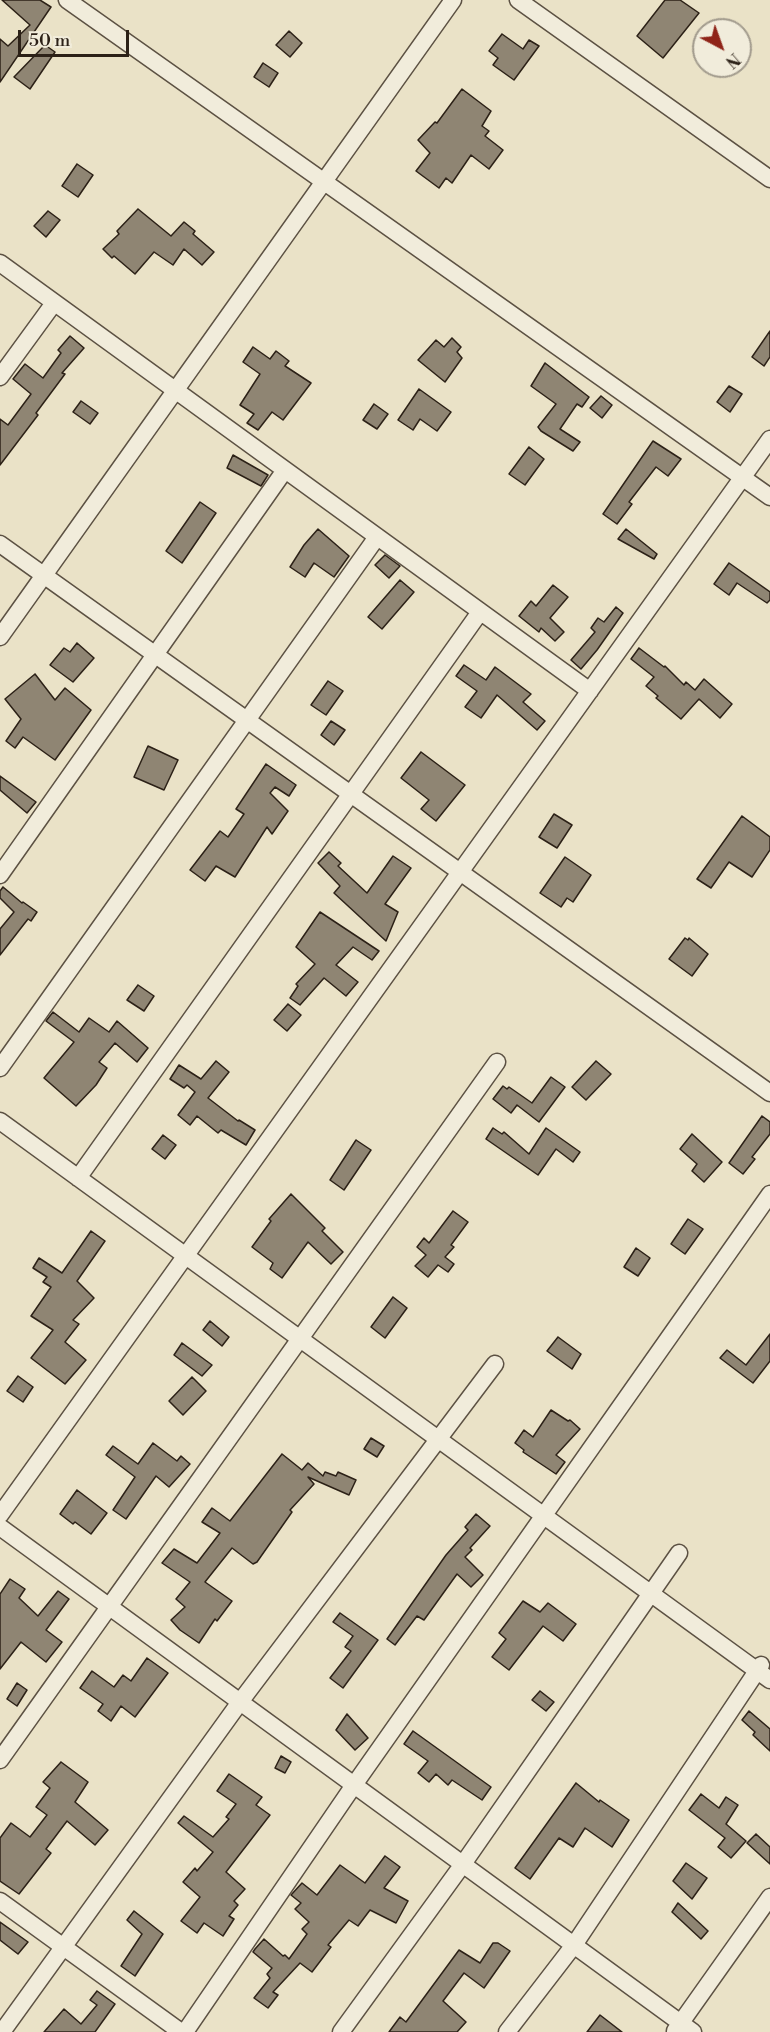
<!DOCTYPE html>
<style>
body{margin:0}
#map{position:relative;width:770px;height:2032px;overflow:hidden;background:#eae2c7;font-family:"Libre Bodoni",serif}
canvas{display:block}
.north{position:absolute;left:692px;top:18px;width:60px;height:60px;box-sizing:border-box;background:#f1ecdb;border:2px solid #a29b8d;border-radius:50%;rotate:139deg;font-size:16px;font-weight:700;line-height:24px;text-align:center;color:#2c2117}
.north::after{content:'';display:block;margin:auto;width:21px;height:27px;background:#8f2418;clip-path:polygon(50% 0,100% 100%,50% 72%,0 100%)}
.scale{position:absolute;left:18px;top:30px;width:111px;height:27px;box-sizing:border-box;border:3px solid #2c2117;border-top:0;padding-left:8px;font-size:18px;line-height:21px;white-space:nowrap;color:#2c2117;-webkit-text-stroke:4px #f1ecdb;paint-order:stroke}
</style>
<div id="map">
<canvas width="770" height="2032"></canvas>
<div class="north">N</div>
<div class="scale">50 m</div>
</div>
<script>
const c = document.querySelector('canvas').getContext('2d');
c.lineJoin = 'round';
function fillPath(path, color) { c.fillStyle = color; c.fill(path, 'evenodd'); }
const shape = rows => new Path2D(rows.map(r => 'M' + r).join(''));
function trace(path, color, width, dash) { c.strokeStyle = color; c.lineWidth = width; c.lineCap = dash ? 'butt' : 'round'; c.setLineDash(dash || []); c.stroke(path); }
const building = shape([
 [2,0,40,0,51,7,0,82,0,39,8,46,30,25,2,0],
 [665,0,680,0,699,13,663,58,637,36,665,0],
 [289,31,302,43,290,57,276,45,289,31],
 [502,34,523,49,529,40,539,46,514,80,493,65,498,58,489,51,502,34],
 [45,45,55,52,30,89,14,77,45,45],
 [263,63,278,73,269,87,254,77,263,63],
 [462,89,491,111,482,126,489,131,485,136,503,150,489,169,471,155,452,183,446,178,439,188,416,171,430,153,418,140,435,122,437,123,462,89],
 [77,164,93,175,78,197,62,186,77,164],
 [138,209,171,236,184,222,195,231,193,234,214,252,202,265,184,249,173,265,154,252,135,274,114,256,112,258,103,249,119,234,117,231,138,209],
 [48,211,60,220,46,237,34,226,48,211],
 [770,331,770,357,764,366,752,357,770,331],
 [70,336,84,348,62,373,65,374,36,413,38,415,0,465,0,419,8,425,31,394,13,379,25,364,43,378,61,353,58,350,70,336],
 [452,338,461,347,457,352,462,358,445,382,418,360,436,340,444,347,452,338],
 [253,347,270,359,276,351,289,361,285,366,311,383,283,420,272,412,258,430,247,423,254,414,240,405,260,374,243,362,253,347],
 [545,363,589,397,582,407,577,404,560,429,580,442,573,451,541,431,538,427,556,404,531,386,545,363],
 [729,386,742,394,730,412,717,402,729,386],
 [419,389,451,412,437,431,420,419,413,430,398,420,419,389],
 [601,396,612,405,602,418,590,408,601,396],
 [81,401,98,413,90,424,73,412,81,401],
 [374,404,388,414,377,429,363,420,374,404],
 [653,441,681,459,668,476,656,467,629,502,632,504,617,524,603,514,653,441],
 [529,447,544,459,525,485,509,474,529,447],
 [233,455,268,475,261,486,227,468,233,455],
 [200,502,216,513,182,563,166,551,200,502],
 [318,529,349,556,334,577,314,563,305,577,290,567,304,545,318,529],
 [626,529,657,554,654,559,618,539,626,529],
 [385,555,400,566,389,578,375,565,385,555],
 [729,563,770,592,770,600,767,603,737,583,729,595,714,584,729,563],
 [400,580,414,592,382,629,368,617,400,580],
 [553,585,568,597,550,618,564,632,555,641,541,628,539,632,519,616,531,601,536,606,553,585],
 [616,607,623,613,597,650,581,669,571,660,595,632,591,628,598,618,604,622,616,607],
 [77,643,94,658,73,682,50,665,64,648,70,652,77,643],
 [639,648,664,667,665,666,684,685,686,682,695,690,704,679,732,704,720,718,699,699,681,719,656,698,658,696,646,686,654,677,631,659,639,648],
 [464,665,486,680,495,667,531,694,523,702,545,721,537,730,497,695,481,718,465,707,477,691,456,676,464,665],
 [35,674,55,700,65,688,91,710,55,760,23,737,15,748,6,741,21,719,5,699,35,674],
 [328,681,343,691,326,715,311,705,328,681],
 [331,721,345,730,334,745,321,735,331,721],
 [148,746,178,760,164,790,134,777,148,746],
 [421,752,465,785,436,821,421,809,429,800,401,778,421,752],
 [266,764,296,785,289,796,275,787,270,793,288,811,272,834,267,827,235,877,216,866,205,881,190,870,220,831,228,837,244,814,236,809,266,764],
 [0,776,36,802,27,813,0,790,0,776],
 [554,814,572,825,557,848,539,837,554,814],
 [742,816,770,837,770,850,752,877,729,862,711,888,697,879,742,816],
 [329,852,341,863,338,866,367,893,393,856,411,868,385,904,398,912,386,941,334,893,340,886,318,863,329,852],
 [565,857,591,875,573,902,567,898,561,907,540,893,565,857],
 [3,887,22,903,23,902,37,912,31,921,28,919,0,955,0,929,14,912,0,898,0,891,3,887],
 [320,912,379,951,372,960,353,947,336,965,358,982,346,996,324,978,300,1005,290,998,298,986,296,984,315,964,296,947,320,912],
 [685,938,688,940,689,938,708,954,692,976,669,959,685,938],
 [138,985,154,996,144,1011,127,1000,138,985],
 [288,1004,301,1015,287,1031,274,1020,288,1004],
 [53,1012,79,1032,89,1018,109,1032,117,1021,148,1048,137,1062,115,1043,99,1062,107,1068,96,1085,76,1106,44,1078,74,1042,46,1021,53,1012],
 [216,1061,229,1072,208,1098,238,1121,239,1120,255,1130,246,1145,221,1130,218,1133,197,1116,190,1125,178,1115,195,1092,187,1085,184,1088,170,1079,179,1065,201,1079,216,1061],
 [596,1061,611,1074,586,1100,572,1087,596,1061],
 [551,1077,565,1087,539,1122,517,1105,511,1113,493,1099,503,1086,507,1089,509,1087,532,1103,551,1077],
 [762,1116,770,1122,770,1134,752,1157,755,1159,743,1174,729,1163,762,1116],
 [493,1128,502,1134,504,1132,529,1154,546,1128,580,1152,573,1162,556,1149,538,1175,486,1139,493,1128],
 [692,1134,722,1162,704,1182,692,1171,697,1164,680,1149,692,1134],
 [163,1135,176,1145,165,1159,152,1149,163,1135],
 [356,1140,371,1150,344,1190,330,1180,356,1140],
 [291,1194,325,1228,322,1231,343,1252,331,1264,308,1242,282,1278,270,1269,273,1263,252,1247,271,1221,269,1219,291,1194],
 [453,1211,468,1222,451,1245,454,1247,445,1257,454,1264,448,1272,438,1265,428,1277,415,1266,426,1255,417,1247,424,1238,429,1243,453,1211],
 [688,1219,703,1229,685,1254,671,1244,688,1219],
 [91,1231,105,1241,77,1281,94,1298,73,1320,79,1324,65,1342,86,1360,65,1384,31,1358,53,1330,31,1316,51,1287,43,1282,47,1277,33,1268,39,1258,62,1273,91,1231],
 [636,1248,650,1258,638,1276,624,1267,636,1248],
 [393,1297,407,1308,385,1338,371,1327,393,1297],
 [210,1321,229,1337,222,1346,203,1330,210,1321],
 [770,1334,770,1361,753,1383,720,1358,727,1350,746,1365,770,1334],
 [558,1337,581,1354,572,1369,547,1351,558,1337],
 [182,1343,212,1365,202,1376,174,1355,182,1343],
 [18,1376,33,1387,23,1402,7,1391,18,1376],
 [192,1377,206,1391,183,1415,169,1401,192,1377],
 [551,1410,568,1421,570,1420,580,1429,556,1455,565,1462,556,1474,523,1452,524,1450,515,1443,524,1430,533,1437,551,1410],
 [371,1438,384,1446,377,1457,364,1449,371,1438],
 [153,1443,177,1461,181,1456,190,1464,169,1487,156,1476,126,1519,113,1510,135,1477,106,1455,113,1446,138,1464,153,1443],
 [282,1454,302,1470,308,1463,323,1476,325,1472,336,1476,338,1472,356,1480,349,1495,308,1477,314,1484,290,1510,292,1512,257,1562,253,1564,232,1548,205,1582,232,1601,217,1621,215,1619,199,1643,180,1630,171,1620,185,1607,176,1599,190,1582,162,1563,174,1549,197,1563,220,1533,202,1522,212,1508,230,1521,282,1454],
 [77,1490,107,1513,91,1534,75,1522,73,1524,60,1514,77,1490],
 [476,1514,490,1526,470,1548,472,1550,465,1557,483,1575,471,1587,457,1574,424,1620,417,1616,395,1645,387,1639,446,1555,468,1530,465,1527,476,1514],
 [10,1579,25,1589,19,1598,38,1616,58,1591,69,1599,46,1630,62,1642,46,1662,21,1642,0,1669,0,1594,10,1579],
 [523,1601,540,1612,548,1603,576,1624,563,1641,543,1626,509,1670,492,1657,506,1639,499,1633,523,1601],
 [340,1613,378,1640,343,1688,330,1678,351,1651,345,1647,353,1636,333,1622,340,1613],
 [147,1658,168,1673,135,1717,121,1706,111,1721,98,1711,103,1704,80,1688,92,1671,114,1687,123,1675,131,1681,147,1658],
 [17,1683,27,1690,17,1706,7,1699,17,1683],
 [540,1691,554,1702,546,1711,532,1700,540,1691],
 [749,1711,770,1729,770,1751,753,1735,755,1732,742,1720,749,1711],
 [347,1714,368,1738,355,1750,336,1730,347,1714],
 [413,1731,491,1787,482,1800,452,1780,448,1785,436,1774,429,1782,418,1773,428,1761,404,1744,413,1731],
 [281,1756,291,1762,285,1773,275,1768,281,1756],
 [61,1762,88,1782,75,1802,108,1830,95,1845,67,1821,46,1849,51,1853,19,1894,0,1881,0,1838,11,1823,30,1837,47,1815,36,1807,50,1788,43,1782,61,1762],
 [229,1774,262,1797,256,1805,270,1815,226,1872,245,1889,234,1901,238,1905,229,1916,234,1919,223,1936,204,1923,197,1933,181,1921,200,1897,183,1882,195,1868,197,1871,213,1852,178,1823,184,1816,213,1837,229,1819,226,1817,236,1804,217,1791,229,1774],
 [576,1783,599,1802,600,1800,629,1820,612,1847,585,1828,573,1847,559,1838,530,1879,515,1868,576,1783],
 [701,1794,719,1808,726,1797,738,1805,726,1824,746,1841,731,1858,718,1847,725,1838,689,1810,701,1794],
 [756,1834,770,1847,770,1864,747,1843,756,1834],
 [385,1856,400,1867,384,1888,408,1901,396,1923,370,1910,358,1926,349,1920,328,1945,331,1947,312,1972,300,1963,273,1992,278,1995,268,2008,254,1998,270,1978,267,1974,272,1968,253,1952,255,1949,264,1939,283,1956,285,1955,289,1959,307,1934,302,1929,309,1922,295,1909,301,1903,291,1895,302,1883,317,1895,340,1865,365,1883,385,1856],
 [686,1863,707,1878,692,1899,673,1881,686,1863],
 [678,1903,708,1931,701,1939,672,1912,678,1903],
 [134,1911,163,1934,135,1976,121,1966,142,1934,127,1920,134,1911],
 [0,1922,28,1942,18,1954,0,1940,0,1922],
 [493,1943,498,1943,510,1951,484,1988,464,1973,443,2001,466,2022,457,2032,389,2032,400,2017,406,2022,459,1950,480,1963,493,1943],
 [97,1991,115,2004,95,2032,44,2032,64,2009,81,2024,97,2005,90,2000,97,1991],
 [600,2015,622,2032,587,2032,600,2015]
]);
fillPath(building, '#8f8573');
trace(building, '#2c2117', 1.5);
const minor = shape([
 [67,0,770,497],
 [518,0,770,179],
 [0,263,590,691],
 [0,377,54,303],
 [0,544,770,1093],
 [0,637,453,0],
 [0,875,285,470],
 [0,1068,377,537],
 [0,1121,770,1680],
 [78,1178,480,612],
 [0,1515,770,439],
 [0,1527,693,2032],
 [0,1760,497,1062],
 [0,1901,181,2032],
 [675,2031,770,1897],
 [2,2032,240,1702,495,1364],
 [185,2032,354,1785,770,1194],
 [341,2032,463,1864,679,1553],
 [507,2032,574,1945,761,1665]
]);
trace(minor, '#5c5143', 19);
trace(minor, '#f1ecdb', 16);
</script>
